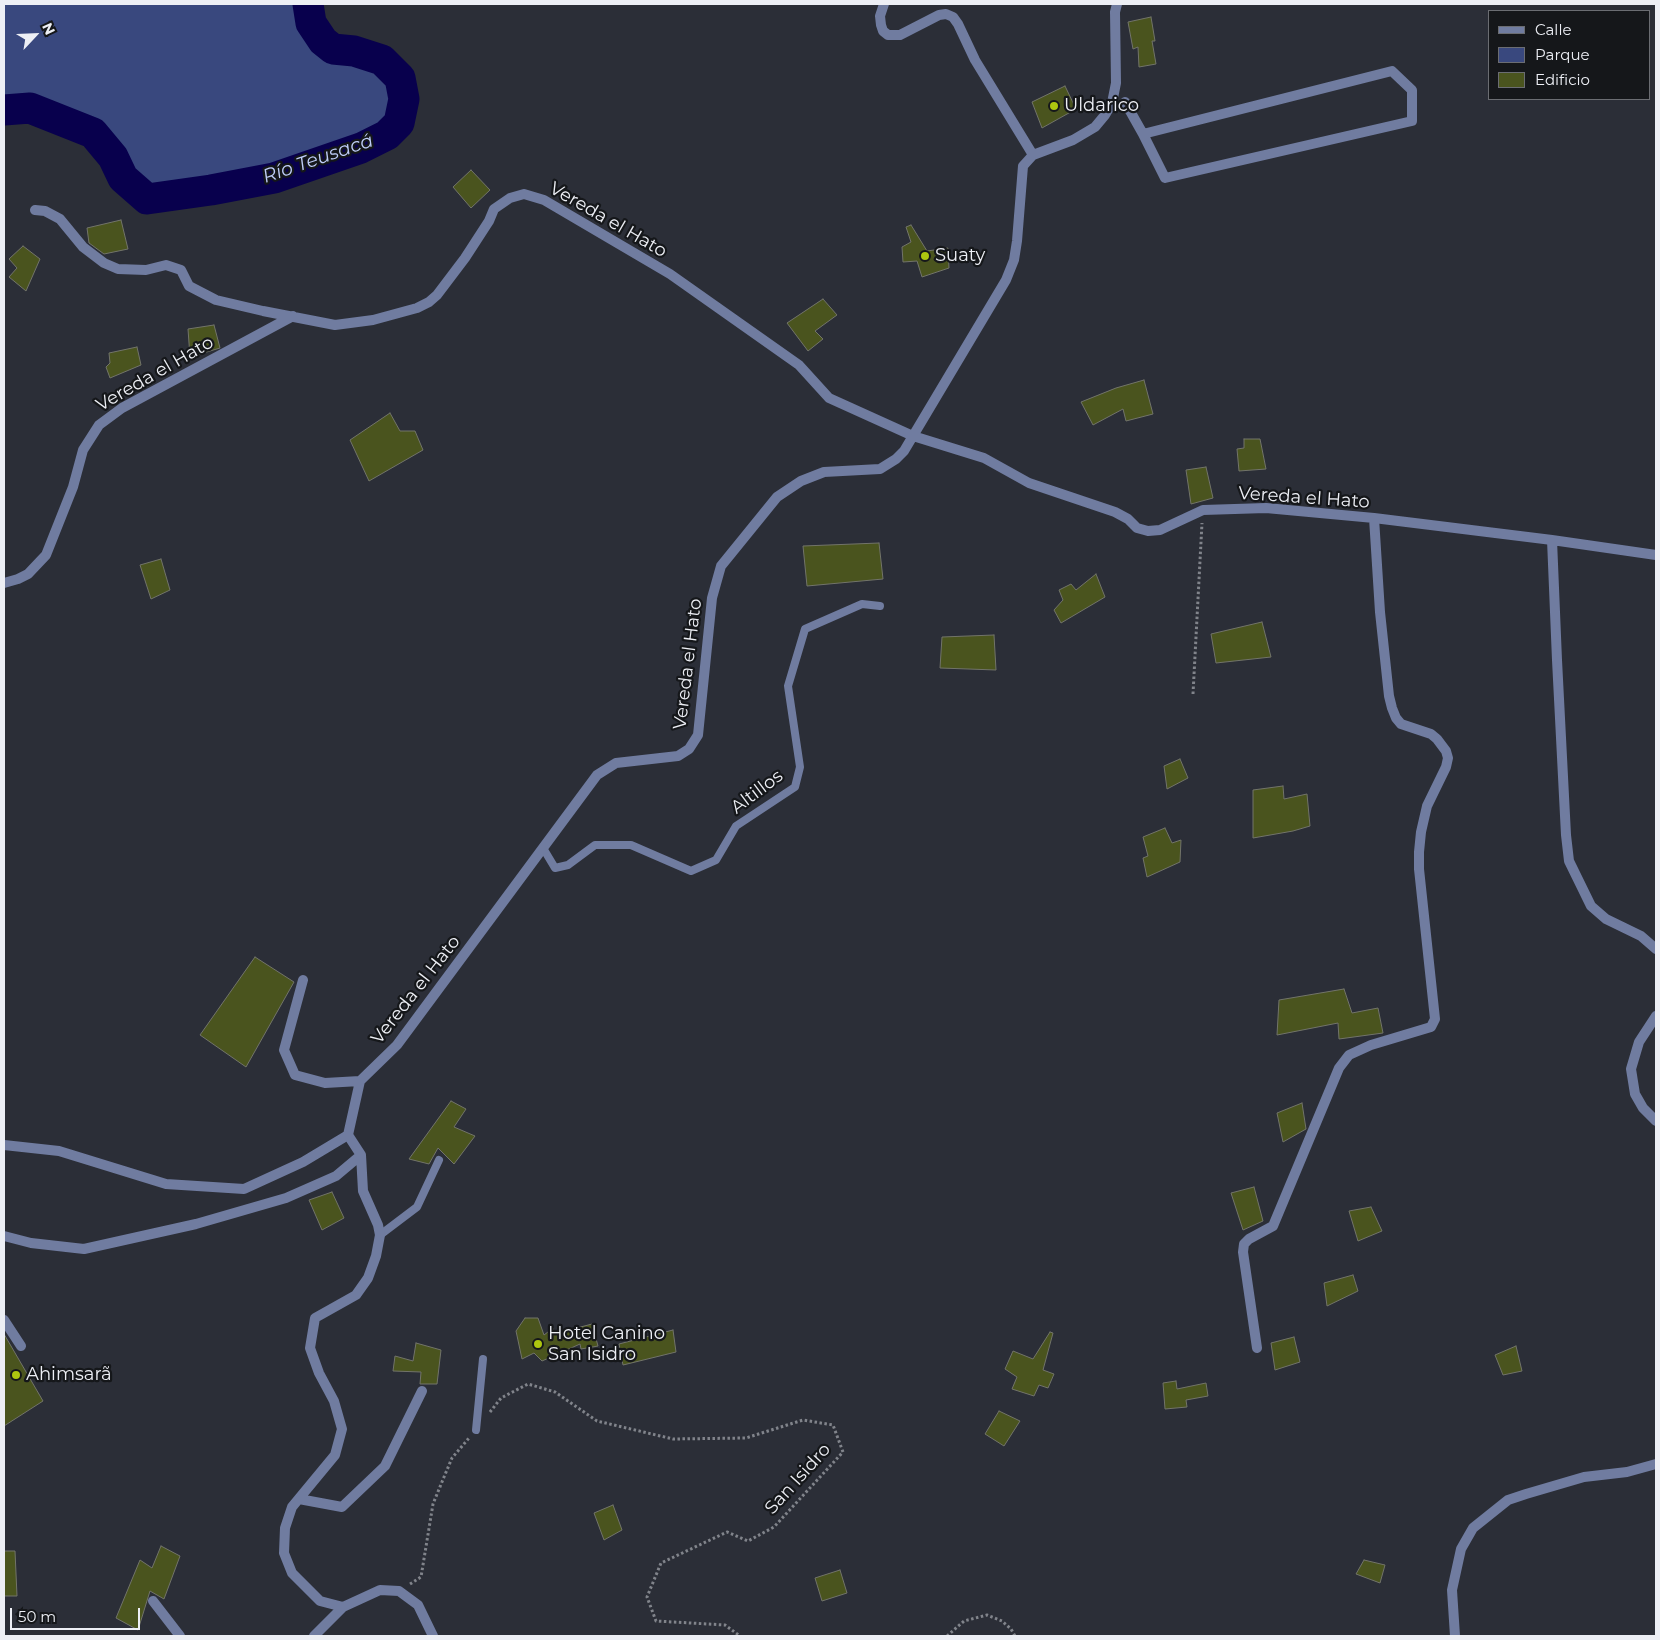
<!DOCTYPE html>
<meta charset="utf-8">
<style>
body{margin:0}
#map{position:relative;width:1660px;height:1640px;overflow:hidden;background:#2b2e37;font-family:Montserrat,sans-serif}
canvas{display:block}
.frame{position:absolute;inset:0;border:5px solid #edeff5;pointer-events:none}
.legend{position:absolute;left:1488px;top:10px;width:162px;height:90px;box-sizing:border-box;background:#15171a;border:1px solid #6b6d72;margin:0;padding:6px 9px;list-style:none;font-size:15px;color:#edeff5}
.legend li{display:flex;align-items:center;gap:10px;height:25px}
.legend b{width:25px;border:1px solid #6b6d72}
.north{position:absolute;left:10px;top:10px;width:50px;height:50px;-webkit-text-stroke:4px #15171a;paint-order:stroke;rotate:65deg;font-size:14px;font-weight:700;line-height:20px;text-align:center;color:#edeff5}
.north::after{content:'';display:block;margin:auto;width:18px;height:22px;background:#edeff5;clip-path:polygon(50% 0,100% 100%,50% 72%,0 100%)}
.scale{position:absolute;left:10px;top:1608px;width:130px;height:22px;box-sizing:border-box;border:2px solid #edeff5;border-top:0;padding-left:6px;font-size:15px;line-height:18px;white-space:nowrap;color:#edeff5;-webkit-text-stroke:4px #15171a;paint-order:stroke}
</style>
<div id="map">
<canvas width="1660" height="1640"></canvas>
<div class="frame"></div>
<ul class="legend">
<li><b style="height:6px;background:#707ca0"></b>Calle</li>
<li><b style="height:14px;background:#39487e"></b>Parque</li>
<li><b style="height:14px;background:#4a541e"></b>Edificio</li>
</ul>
<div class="north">N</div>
<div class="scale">50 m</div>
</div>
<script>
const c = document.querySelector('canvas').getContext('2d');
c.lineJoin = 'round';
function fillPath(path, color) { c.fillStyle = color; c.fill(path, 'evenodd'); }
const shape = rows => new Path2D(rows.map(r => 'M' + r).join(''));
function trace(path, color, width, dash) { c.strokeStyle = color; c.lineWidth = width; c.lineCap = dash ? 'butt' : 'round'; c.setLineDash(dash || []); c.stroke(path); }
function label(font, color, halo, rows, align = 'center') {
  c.font = font + ' Montserrat,sans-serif'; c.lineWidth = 4.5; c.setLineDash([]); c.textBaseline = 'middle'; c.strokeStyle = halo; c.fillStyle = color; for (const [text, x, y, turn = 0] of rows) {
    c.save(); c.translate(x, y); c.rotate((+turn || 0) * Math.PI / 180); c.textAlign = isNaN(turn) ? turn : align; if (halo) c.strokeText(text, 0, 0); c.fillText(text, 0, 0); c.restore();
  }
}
fillPath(shape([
 [4,4,314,4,343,58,381,66,407,87,414,111,360,152,325,168,260,185,202,191,153,192,122,173,96,147,7,109,4,110]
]), '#39487e');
trace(shape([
 [4,110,30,108,93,133,113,157,123,178,147,199,211,190,274,178,361,148,387,135,399,123,404,99,400,78,382,60,354,51,333,49,323,41,311,23,308,4]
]), '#08004d', 31);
const building = shape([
 [1151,17,1155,41,1152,41,1156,64,1139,67,1138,47,1133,49,1128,22,1151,17],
 [1065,86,1076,109,1042,128,1032,102,1065,86],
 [471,170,490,190,471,208,453,187,471,170],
 [121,220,128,249,104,254,89,243,87,228,121,220],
 [911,225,927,251,948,248,949,268,922,277,917,261,903,262,902,247,911,242,906,227,911,225],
 [23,246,40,259,26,291,9,277,17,268,9,259,23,246],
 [823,299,837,315,815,331,823,339,808,351,787,323,823,299],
 [214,325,220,348,190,357,188,329,214,325],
 [137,347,141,365,110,378,106,367,110,363,109,353,137,347],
 [1144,380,1153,414,1126,421,1123,409,1093,425,1081,402,1116,388,1144,380],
 [390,413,400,431,415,431,423,450,369,481,350,440,390,413],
 [1244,439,1260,439,1266,469,1239,471,1237,449,1244,448,1244,439],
 [1206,467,1213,498,1191,504,1186,470,1206,467],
 [879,543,883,579,807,586,803,546,879,543],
 [161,559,170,590,151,599,140,565,161,559],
 [1096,574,1105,597,1061,623,1054,610,1063,600,1059,590,1071,584,1076,590,1096,574],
 [1262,622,1271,657,1216,663,1211,634,1262,622],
 [994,635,996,670,940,668,942,637,994,635],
 [1180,759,1188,778,1167,789,1164,766,1180,759],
 [1283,786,1284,799,1307,794,1310,826,1293,831,1253,838,1253,790,1283,786],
 [1165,828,1172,843,1181,840,1180,862,1147,877,1143,858,1148,856,1143,837,1165,828],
 [255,957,294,982,246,1067,200,1035,255,957],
 [1344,989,1352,1013,1378,1008,1383,1033,1339,1039,1338,1023,1277,1035,1279,1000,1344,989],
 [451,1101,466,1109,454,1127,475,1136,454,1164,438,1148,429,1164,409,1159,451,1101],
 [1302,1103,1306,1129,1283,1142,1277,1113,1302,1103],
 [1254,1187,1263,1221,1243,1230,1231,1193,1254,1187],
 [332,1192,344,1218,322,1230,309,1200,332,1192],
 [1371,1207,1382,1231,1358,1241,1349,1211,1371,1207],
 [1353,1275,1358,1291,1327,1306,1324,1283,1353,1275],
 [525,1318,538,1318,544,1335,553,1328,554,1334,592,1324,598,1346,581,1349,580,1344,542,1361,534,1353,522,1359,516,1331,525,1318],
 [673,1330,676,1352,623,1365,619,1344,673,1330],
 [1050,1332,1053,1333,1043,1370,1054,1374,1048,1388,1039,1385,1034,1396,1012,1389,1017,1377,1005,1369,1013,1351,1033,1359,1050,1332],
 [4,1334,43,1401,4,1426,4,1334],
 [1294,1337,1300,1362,1275,1370,1271,1343,1294,1337],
 [416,1343,441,1350,437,1384,420,1384,421,1372,393,1371,395,1356,413,1361,416,1343],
 [1516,1346,1522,1371,1503,1375,1495,1355,1516,1346],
 [1176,1381,1177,1389,1206,1383,1208,1396,1186,1400,1187,1407,1165,1409,1163,1383,1176,1381],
 [999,1411,1020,1421,1004,1446,985,1434,999,1411],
 [613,1505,622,1530,604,1540,594,1513,613,1505],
 [161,1546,180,1556,164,1599,150,1591,138,1630,116,1618,140,1560,152,1568,161,1546],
 [4,1551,15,1551,17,1596,4,1596,4,1551],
 [1364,1560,1385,1565,1380,1583,1356,1574,1364,1560],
 [840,1570,847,1593,822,1601,815,1578,840,1570]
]);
fillPath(building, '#4a541e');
trace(building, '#72746a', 1);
trace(shape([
 [1193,694,1202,523],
 [490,1412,501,1398,528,1384,555,1392,597,1421,673,1439,746,1438,803,1420,833,1425,843,1452,774,1527,748,1541,727,1532,661,1563,647,1597,656,1621,725,1625,740,1636],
 [410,1584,421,1577,433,1504,444,1477,452,1458,469,1438],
 [947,1636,964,1621,987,1615,1002,1621,1011,1629,1015,1636]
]), '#81848b', 3, [2.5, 2.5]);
trace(shape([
 [543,848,555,868,568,865,595,845,631,845,691,871,716,860,736,826,795,787,800,767,788,686,805,629,862,604,880,606],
 [380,1235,417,1207,439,1160],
 [476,1430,483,1359]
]), '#707ca0', 8);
trace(shape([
 [884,4,880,16,881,25,883,31,888,35,900,35,939,15,946,14,953,17,958,24,975,60,1033,155],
 [1125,102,1143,134,1165,178,1412,121,1412,90,1392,71,1143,134],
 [35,210,45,211,60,219,83,247,104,263,118,269,146,270,166,265,181,270,189,286,216,300,263,311,335,325,373,320,417,308,429,302,437,295,465,258,489,221,494,209,510,198,524,194,544,200,670,274,799,365,829,398,913,436,984,458,1029,483,1115,512,1128,519,1137,528,1148,531,1160,530,1203,510,1266,508,1374,518,1552,540,1656,555],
 [1552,540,1557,660,1566,835,1569,861,1591,906,1606,919,1641,936,1656,949],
 [4,583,18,579,28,574,46,555,73,487,83,450,99,425,122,408,293,316],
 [303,980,284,1050,295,1075,325,1083,360,1081],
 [1656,1016,1639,1042,1631,1069,1635,1094,1643,1108,1656,1121],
 [4,1145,59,1151,166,1184,244,1189,303,1162,348,1135],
 [4,1236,31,1243,84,1249,196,1224,286,1198,336,1176,361,1155],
 [4,1320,21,1346],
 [1257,1348,1243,1252,1244,1244,1249,1239,1273,1226,1339,1068,1349,1055,1371,1045,1431,1027,1435,1019,1419,869,1419,852,1421,832,1427,806,1446,767,1448,758,1446,751,1437,739,1431,734,1401,724,1396,718,1392,708,1389,696,1380,612,1374,518],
 [299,1499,342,1507,385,1466,422,1391],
 [153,1601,180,1636],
 [314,1636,343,1607],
 [433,1636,418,1605,399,1591,380,1590,343,1607,320,1601,292,1573,284,1553,285,1528,292,1507,335,1455,342,1429,334,1401,319,1373,310,1348,315,1318,356,1295,368,1278,376,1256,380,1235,378,1225,363,1191,361,1155,348,1135,360,1081,397,1045,597,775,616,763,678,756,689,749,698,735,712,598,721,566,777,497,801,481,824,472,880,469,896,459,904,451,1006,280,1014,260,1017,241,1023,166,1033,155,1073,140,1095,127,1105,115,1112,103,1116,83,1115,12,1117,4],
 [1455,1636,1452,1590,1461,1549,1473,1528,1508,1500,1526,1494,1584,1477,1627,1472,1656,1464]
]), '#707ca0', 10);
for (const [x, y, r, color] of [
 [1054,106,5,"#adc60f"],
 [925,256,5,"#adc60f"],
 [538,1344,5,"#adc60f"],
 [16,1375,5,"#adc60f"]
]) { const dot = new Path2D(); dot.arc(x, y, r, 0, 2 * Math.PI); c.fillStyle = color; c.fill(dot); trace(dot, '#15171a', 2); }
label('18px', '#edeff5', '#15171a', [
 ["Uldarico",1064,106],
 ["Suaty",935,256],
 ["Hotel Canino",548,1334],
 ["San Isidro",548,1355],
 ["Ahimsarã",26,1375]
], 'left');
label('18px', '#edeff5', '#15171a', [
 ["Vereda el Hato",608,220,30],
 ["Vereda el Hato",155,374,-30],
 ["Vereda el Hato",1304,498,4],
 ["Vereda el Hato",688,664,-83],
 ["Altillos",757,792,-37],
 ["Vereda el Hato",416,990,-52],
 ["San Isidro",798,1479,-48]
]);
label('italic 19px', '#c0cefa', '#15171a', [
 ["Río Teusacá",318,159,-19]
]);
</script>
